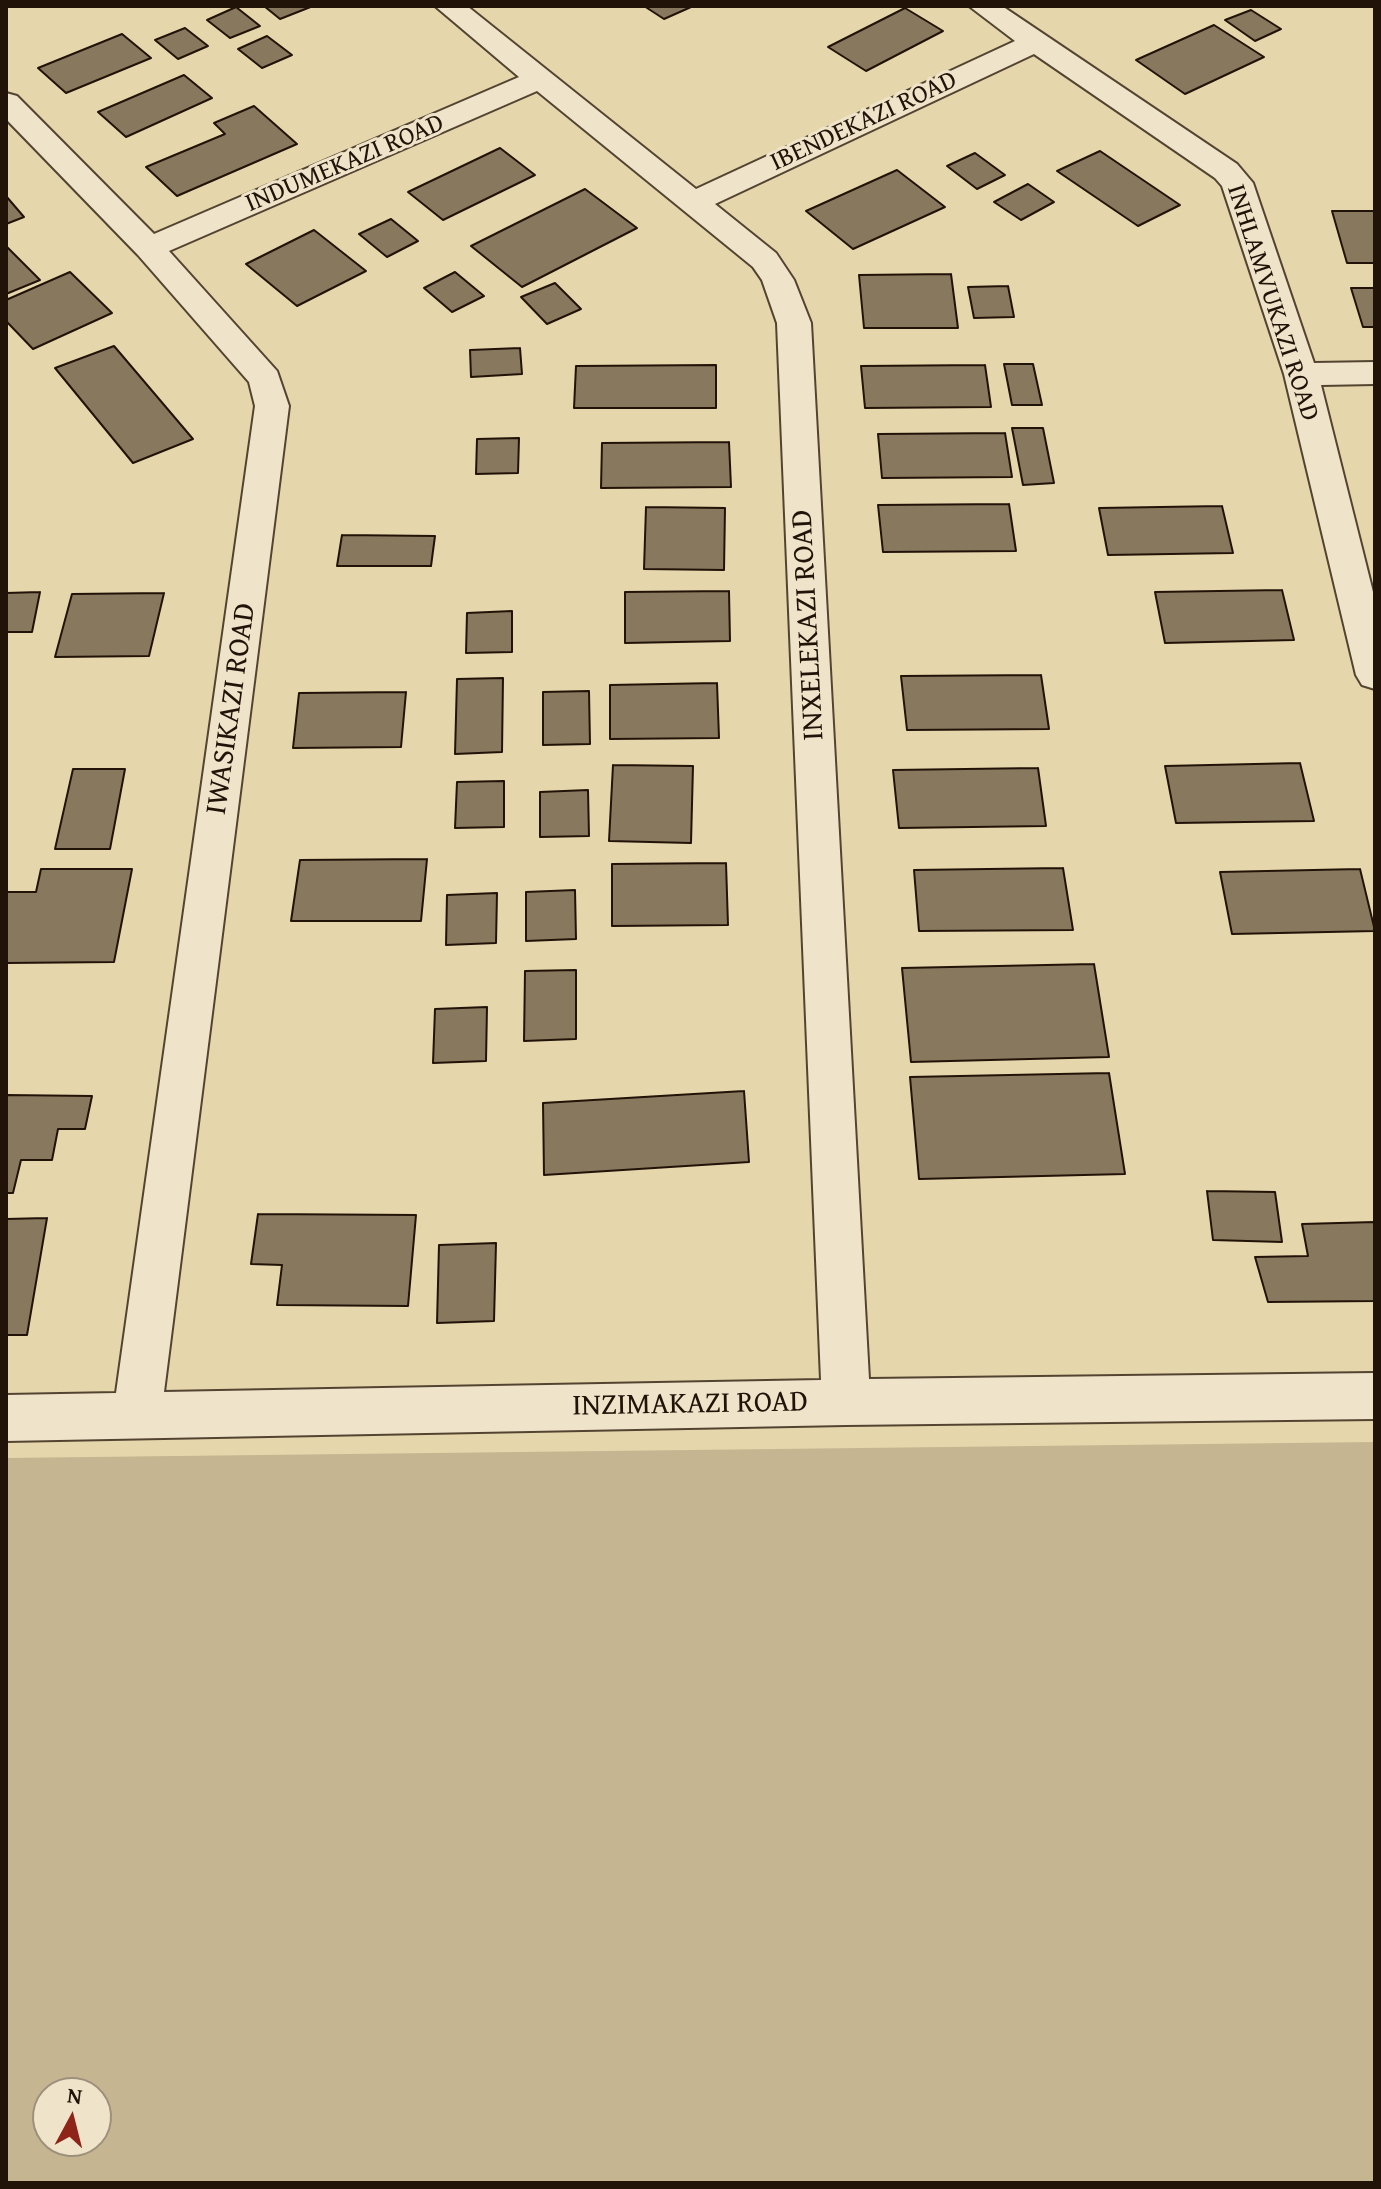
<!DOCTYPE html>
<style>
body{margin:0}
#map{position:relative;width:1381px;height:2189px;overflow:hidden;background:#e6d6ac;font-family:"Gentium Book Plus",serif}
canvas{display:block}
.frame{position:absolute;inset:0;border:8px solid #221309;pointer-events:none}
.north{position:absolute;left:32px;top:2077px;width:80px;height:80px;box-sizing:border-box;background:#efe4c9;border:2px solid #9d907c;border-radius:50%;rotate:7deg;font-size:22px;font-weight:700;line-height:32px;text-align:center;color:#221309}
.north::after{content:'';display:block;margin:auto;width:28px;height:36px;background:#8f2418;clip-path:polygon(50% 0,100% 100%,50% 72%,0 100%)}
</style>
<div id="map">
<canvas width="1381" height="2189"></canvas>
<div class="frame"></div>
<div class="north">N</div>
</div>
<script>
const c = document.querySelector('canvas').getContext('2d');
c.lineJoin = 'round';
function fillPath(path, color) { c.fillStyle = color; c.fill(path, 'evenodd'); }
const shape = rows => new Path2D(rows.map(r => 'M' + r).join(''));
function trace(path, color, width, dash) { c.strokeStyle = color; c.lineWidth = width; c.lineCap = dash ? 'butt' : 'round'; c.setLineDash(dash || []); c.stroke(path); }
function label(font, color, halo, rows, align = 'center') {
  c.font = font + ' "Gentium Book Plus",serif'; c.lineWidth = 6; c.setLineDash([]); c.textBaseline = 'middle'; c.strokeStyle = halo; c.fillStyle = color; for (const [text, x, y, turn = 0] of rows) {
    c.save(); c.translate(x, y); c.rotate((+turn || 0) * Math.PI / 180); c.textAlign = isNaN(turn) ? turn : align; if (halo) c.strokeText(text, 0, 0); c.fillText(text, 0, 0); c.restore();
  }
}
fillPath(shape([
 [1375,1442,1375,2183,6,2183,6,1458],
 [48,2093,96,2093,96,2141,48,2141]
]), '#c5b590');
const building = shape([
 [264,6,313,6,280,19,264,6],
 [644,6,689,6,691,7,664,19,644,6],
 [236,7,260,26,230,38,207,20,236,7],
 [905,8,943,31,866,71,828,47,905,8],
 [1251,10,1281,29,1255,41,1225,20,1251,10],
 [1214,25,1264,57,1185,94,1136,60,1214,25],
 [185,28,208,46,178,59,155,40,185,28],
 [122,34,151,58,66,93,38,68,122,34],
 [267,36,292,55,262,68,238,49,267,36],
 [184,75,212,98,126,137,98,112,184,75],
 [254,106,297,144,177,196,146,167,225,134,214,123,254,106],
 [500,148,535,175,443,220,408,192,500,148],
 [1100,151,1180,205,1138,226,1057,171,1100,151],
 [975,153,1005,175,977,189,947,166,975,153],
 [897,170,945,207,853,249,806,211,897,170],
 [1028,184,1054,202,1021,220,994,202,1028,184],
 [585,189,637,228,522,287,471,246,585,189],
 [6,196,24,217,6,224,6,196],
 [1332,211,1375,211,1375,263,1347,263,1332,211],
 [391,219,418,241,387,257,359,234,391,219],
 [314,230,366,271,297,306,246,264,314,230],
 [6,246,40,280,6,294,6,246],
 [70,272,112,313,33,349,6,321,6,300,70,272],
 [455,272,484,296,452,312,424,288,455,272],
 [951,274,958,328,864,328,859,275,951,274],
 [555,283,581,309,547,324,521,297,555,283],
 [1008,286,1014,317,974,318,968,287,1008,286],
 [1351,288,1375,288,1375,327,1363,327,1351,288],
 [114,346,193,439,133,463,55,368,114,346],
 [520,348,522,374,471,377,470,350,520,348],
 [1004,364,1033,364,1042,405,1012,405,1004,364],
 [716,365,716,408,574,408,576,366,716,365],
 [985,365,991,407,865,408,861,366,985,365],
 [1012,428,1043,428,1054,483,1023,485,1012,428],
 [1005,433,1012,477,882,478,878,434,1005,433],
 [519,438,518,473,476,474,477,439,519,438],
 [729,442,731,487,601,488,602,443,729,442],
 [1009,504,1016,551,883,552,878,505,1009,504],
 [1222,506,1233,553,1108,555,1099,508,1222,506],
 [646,507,725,508,724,570,644,569,646,507],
 [342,535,435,536,431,566,337,566,342,535],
 [1282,590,1294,640,1165,643,1155,592,1282,590],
 [729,591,730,641,625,643,625,592,729,591],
 [40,592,32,632,6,632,6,593,40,592],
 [164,593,149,656,55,657,72,594,164,593],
 [512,611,512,652,466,653,467,613,512,611],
 [1041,675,1049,729,907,730,901,676,1041,675],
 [503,678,502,752,455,754,457,679,503,678],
 [717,683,719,738,610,739,610,685,717,683],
 [589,691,590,744,543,745,543,692,589,691],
 [406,692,401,747,293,748,299,693,406,692],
 [1300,763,1314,821,1176,823,1165,766,1300,763],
 [613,765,693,766,691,843,609,841,613,765],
 [1038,768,1046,826,899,828,893,770,1038,768],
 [73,769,125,769,110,849,55,849,73,769],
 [504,781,504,827,455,828,457,782,504,781],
 [588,790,589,836,540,837,540,792,588,790],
 [427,859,421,921,291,921,300,860,427,859],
 [726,863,728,925,612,926,612,864,726,863],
 [1063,868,1073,930,919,931,914,870,1063,868],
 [41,869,132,869,114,962,6,963,6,892,36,892,41,869],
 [1360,869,1375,931,1232,934,1220,872,1360,869],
 [575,890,576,939,526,941,526,892,575,890],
 [497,893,496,943,446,945,447,895,497,893],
 [1094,964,1109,1057,911,1062,902,968,1094,964],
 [576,970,576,1039,524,1041,525,971,576,970],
 [487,1007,486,1061,433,1063,435,1009,487,1007],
 [1109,1073,1125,1174,919,1179,910,1077,1109,1073],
 [744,1091,749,1162,544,1175,543,1103,744,1091],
 [6,1095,92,1096,85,1129,58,1129,52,1160,21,1160,13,1193,6,1193,6,1095],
 [1207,1191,1275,1192,1282,1242,1213,1240,1207,1191],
 [258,1214,416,1215,408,1306,277,1305,282,1265,251,1264,258,1214],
 [47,1218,27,1335,6,1335,6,1219,47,1218],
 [1375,1222,1375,1301,1268,1302,1255,1257,1308,1256,1302,1224,1375,1222],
 [496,1243,494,1321,437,1323,439,1245,496,1243]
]);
fillPath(building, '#88785e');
trace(building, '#221309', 2);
const minor = shape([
 [435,6,467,6,696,189,1015,41,969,6,1002,6,1237,164,1253,183,1314,363,1375,362,1375,384,1321,385,1375,600,1375,689,1362,685,1356,675,1284,374,1222,186,1215,178,1034,54,715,204,776,253,794,280,811,323,869,1379,1375,1373,1375,1419,846,1425,6,1441,6,1395,116,1393,255,406,249,382,138,255,6,119,6,93,17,96,154,234,519,77,435,6],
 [537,91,753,267,762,280,777,323,821,1380,164,1392,289,406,277,371,169,251,537,91]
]);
trace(minor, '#534432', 4);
fillPath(minor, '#efe4c9');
label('26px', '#221309', '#efe4c9', [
 ["IBENDEKAZI ROAD",864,122,-25],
 ["INDUMEKAZI ROAD",345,164,-23],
 ["INHLAMVUKAZI ROAD",1272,303,72]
]);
label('30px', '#221309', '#efe4c9', [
 ["INXELEKAZI ROAD",809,625,-93],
 ["IWASIKAZI ROAD",232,709,-82],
 ["INZIMAKAZI ROAD",690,1405,-1]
]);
</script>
